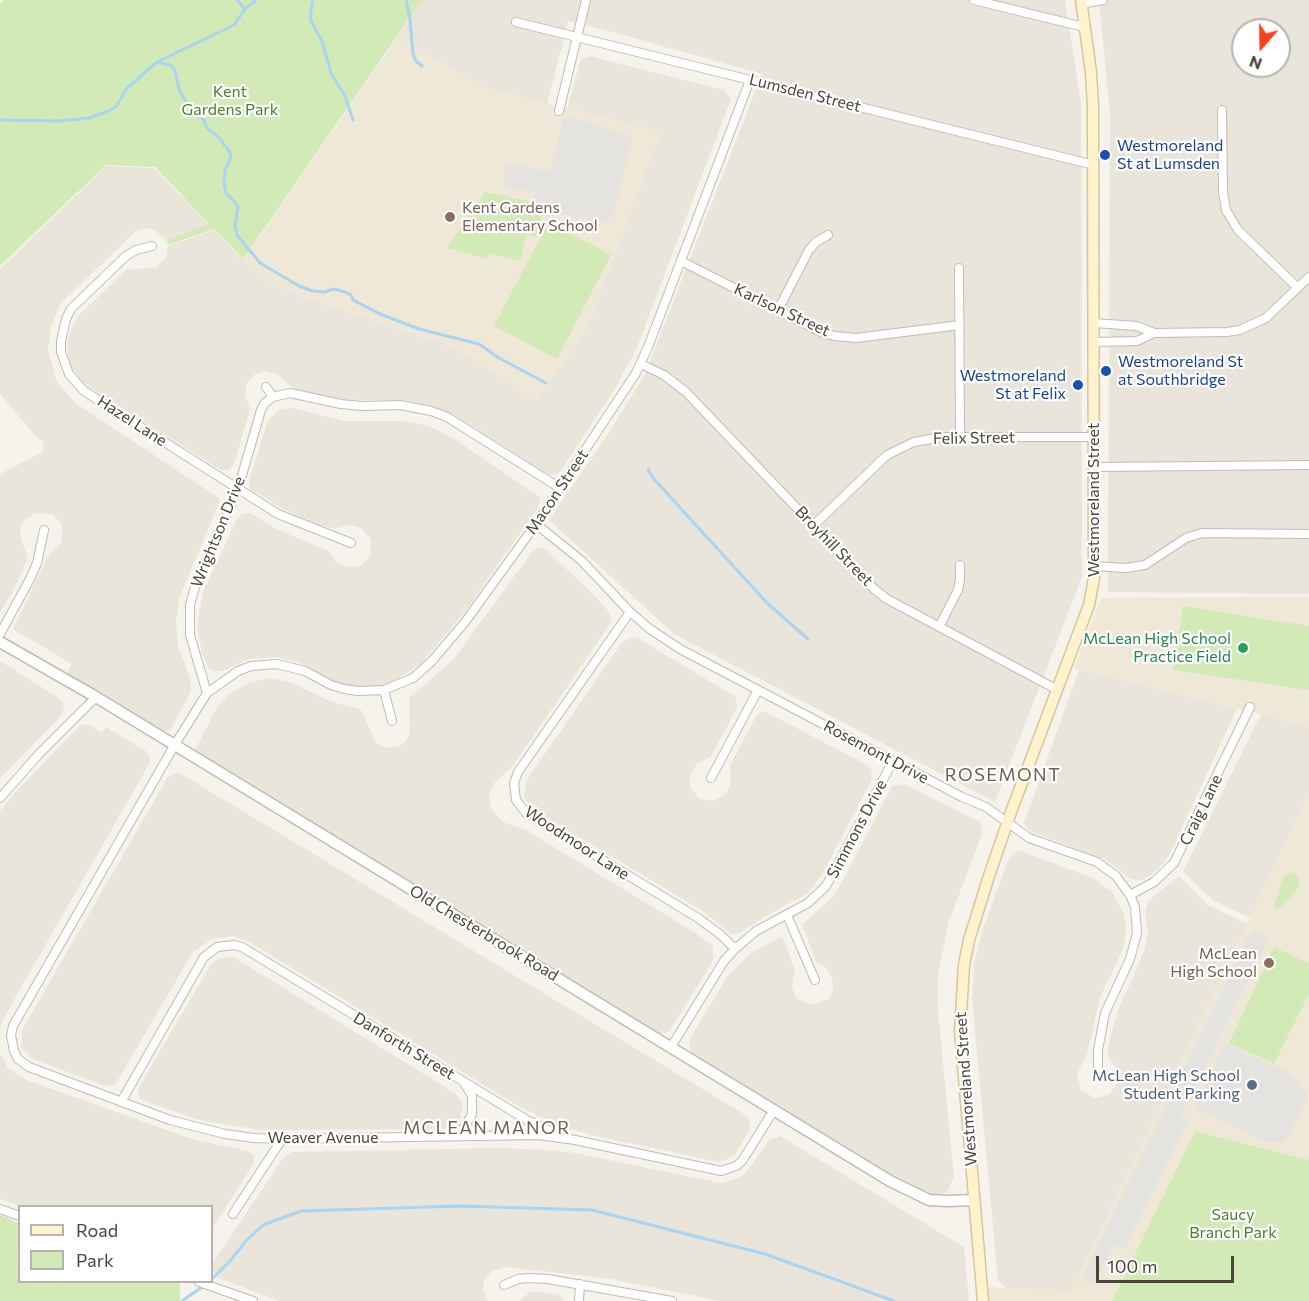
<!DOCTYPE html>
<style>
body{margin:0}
#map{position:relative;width:1309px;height:1301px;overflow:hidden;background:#f6f3ec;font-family:Commissioner,sans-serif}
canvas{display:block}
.legend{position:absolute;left:18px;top:1205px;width:195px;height:78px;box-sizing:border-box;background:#fff;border:2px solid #b7b4b0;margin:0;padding:8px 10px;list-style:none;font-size:18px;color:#4b4439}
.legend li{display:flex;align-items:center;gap:12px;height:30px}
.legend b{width:30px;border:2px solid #b7b4b0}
.north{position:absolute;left:1231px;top:18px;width:60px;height:60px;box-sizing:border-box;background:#fff;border:2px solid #b7b4b0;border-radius:50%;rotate:200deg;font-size:16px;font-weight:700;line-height:24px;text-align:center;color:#4b4439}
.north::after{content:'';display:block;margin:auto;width:21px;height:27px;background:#fc3f1d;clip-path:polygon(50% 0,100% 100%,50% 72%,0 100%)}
.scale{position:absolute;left:1096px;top:1256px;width:138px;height:27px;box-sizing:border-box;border:3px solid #4b4439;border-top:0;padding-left:8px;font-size:18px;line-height:21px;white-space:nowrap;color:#4b4439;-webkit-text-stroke:4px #fff;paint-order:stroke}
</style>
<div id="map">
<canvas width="1309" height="1301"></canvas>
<ul class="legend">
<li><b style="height:8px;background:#fff3cd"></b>Road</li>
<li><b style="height:16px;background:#d2eab5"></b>Park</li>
</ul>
<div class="north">N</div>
<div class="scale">100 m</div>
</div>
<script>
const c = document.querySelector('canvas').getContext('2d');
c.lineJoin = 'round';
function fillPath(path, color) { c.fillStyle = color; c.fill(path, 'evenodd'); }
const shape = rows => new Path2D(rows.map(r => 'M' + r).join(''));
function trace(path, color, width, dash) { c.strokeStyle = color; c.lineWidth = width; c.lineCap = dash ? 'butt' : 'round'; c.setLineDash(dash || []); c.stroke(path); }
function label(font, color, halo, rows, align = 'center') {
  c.font = font + ' Commissioner,sans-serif'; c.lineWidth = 4.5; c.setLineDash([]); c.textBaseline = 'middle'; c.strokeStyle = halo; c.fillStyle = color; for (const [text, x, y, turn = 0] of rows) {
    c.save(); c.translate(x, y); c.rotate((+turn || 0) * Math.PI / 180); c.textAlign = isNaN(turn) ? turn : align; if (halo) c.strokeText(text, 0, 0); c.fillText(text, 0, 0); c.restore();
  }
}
fillPath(shape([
 [422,0,1065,0,1081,104,1082,577,995,802,674,634,549,520,612,428,645,374,762,74,594,27,568,21,547,104,484,88,397,38],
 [1099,0,1309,0,1309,594,1108,592,1110,115],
 [1243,30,1279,30,1279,66,1243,66],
 [590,56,724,90,731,99,636,350,613,392,558,475,549,475,458,417,436,407,404,400,355,400,323,396,291,387,278,375,266,371,255,374,247,383,245,395,250,409,234,464,229,470,221,470,90,388,78,377,70,363,67,344,71,329,81,313,127,269,156,268,166,257,168,246,214,230,243,260,284,290,455,347,536,399,586,331,652,153,662,133,567,109,581,59],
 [106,166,154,168,209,225,166,241,155,230,145,228,136,231,61,303,51,325,48,350,56,380,74,402,219,498,219,503,179,599,176,622,178,646,190,678,191,691,171,729,167,731,158,730,66,676,72,664,13,629,47,558,62,541,62,525,52,514,35,513,22,523,20,536,28,558,12,593,0,612,0,474,43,452,44,443,34,434,0,394,0,269],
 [293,408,345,421,402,421,429,426,450,436,540,497,539,506,470,605,422,663,393,682,369,688,345,686,326,679,300,663,275,657,249,659,223,671,214,671,209,668,202,653,197,626,203,592,237,519,242,514,250,513,278,530,329,551,337,563,345,567,361,566,371,554,371,539,361,528,350,525,334,529,320,525,283,509,250,489,249,481,267,423,273,415,281,409],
 [538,548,545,549,591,592,609,612,612,621,513,766,494,783,489,794,491,808,503,822,526,830,697,934,713,947,713,961,670,1030,665,1034,657,1033,199,755,195,750,217,707,228,695,248,683,271,678,290,682,327,700,361,710,376,743,387,748,400,746,406,741,410,732,409,698,453,660,532,552],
 [636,637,736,697,737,708,711,756,696,765,690,774,690,787,700,799,714,801,727,793,731,783,730,765,756,716,764,711,869,766,872,772,871,781,822,875,807,894,771,913,740,933,731,934,701,910,532,809,524,797,526,781,623,641],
 [0,661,56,696,64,704,63,714,0,778],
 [1079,670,1209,696,1237,708,1172,850,1162,865,1150,876,1138,881,1129,878,1106,860,1030,831,1024,823],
 [1261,714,1309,726,1309,795,1250,918,1213,900,1183,872],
 [89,724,102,733,106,727,146,751,150,757,149,764,2,1021,0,1029,0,811,17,790,81,725],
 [178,772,747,1116,751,1126,734,1156,719,1162,595,1136,561,1126,520,1107,249,942,233,936,212,939,193,952,115,1085,105,1086,31,1058,21,1047,22,1030,168,777],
 [905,784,980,822,982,834,949,921,938,976,938,1010,954,1177,948,1191,937,1197,921,1194,691,1054,689,1040,727,977,750,954,780,937,784,941,795,970,792,986,796,998,812,1005,828,999,833,990,832,978,827,969,817,963,802,925,835,895,892,786],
 [1018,850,1093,878,1111,891,1123,912,1126,928,1124,947,1100,998,1087,1054,1077,1074,1081,1090,1095,1098,1109,1095,1118,1082,1117,1070,1108,1057,1108,1046,1118,1011,1145,949,1148,933,1145,910,1149,900,1179,876,1208,905,1247,924,1071,1292,1007,1288,998,1281,972,998,974,964,982,931,1009,858],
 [233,957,455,1093,463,1105,459,1121,444,1129,259,1130,199,1120,142,1100,138,1095,139,1087,210,966,219,958],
 [0,1053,8,1068,24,1079,195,1140,248,1151,254,1155,254,1163,212,1229,212,1206,20,1206,0,1199],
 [780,1136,964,1247,969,1301,720,1301,605,1278,505,1267,492,1271,484,1280,483,1290,488,1301,279,1301,216,1277,212,1269,213,1263,284,1157,292,1152,499,1148,551,1150,576,1153,720,1183,733,1180,745,1174,769,1140],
 [531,1291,559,1294,564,1301,519,1301]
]), '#eae5da');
fillPath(shape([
 [397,38,484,88,663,132,652,153,586,331,536,399,455,347,284,290,243,260],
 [1309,597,1309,726,1074,668,1101,598],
 [1309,795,1309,1160,1195,1131,1112,1301,985,1301,984,1287,1071,1292]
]), '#efe8d6');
fillPath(shape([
 [4,0,422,0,243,259,214,229,168,245,167,240,209,224,155,167,106,165,0,266,0,4],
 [485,192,531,202,529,212,541,215,536,237,526,235,520,261,489,253,488,259,447,248],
 [549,222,611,255,557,359,494,326],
 [1183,606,1309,626,1309,690,1173,670],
 [1290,872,1299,876,1300,885,1282,907,1276,908,1274,906,1283,878],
 [1274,947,1309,964,1309,994,1274,1064,1229,1043],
 [1195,1131,1309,1160,1309,1301,1112,1301],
 [0,1215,19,1223,20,1282,174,1282,180,1284,180,1301,0,1301]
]), '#d2eab5');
fillPath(shape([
 [567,116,632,136,612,217,603,223,542,210,533,200,535,192,503,187,506,162,551,172,563,120],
 [1252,929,1269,938,1181,1116,1189,1120,1125,1248,1114,1244,1093,1285,1082,1279],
 [1225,1043,1290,1073,1307,1096,1285,1142,1266,1142,1194,1108]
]), '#e5e3e0');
trace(shape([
 [237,0,245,9],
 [313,0,310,16,312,23,322,41,331,73,345,96,353,120],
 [406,0,410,19,413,54,416,61,422,66],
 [157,62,170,65,175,70,179,89,192,113,204,120,207,128,219,138,230,152,231,157,225,170,224,184,226,193,238,206,235,225,237,235,260,263,299,286,313,291,324,292,334,289,345,292,351,295,353,300,380,314,419,329,479,344,499,358,546,383],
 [0,120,59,121,89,118,106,112,116,107,127,88,157,62,234,25,245,9,256,0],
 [648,469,653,478,768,604,808,639],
 [212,1279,230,1261,246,1241,263,1225,301,1211,460,1206,592,1210,765,1254,894,1301],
 [182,1301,205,1285]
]), '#a9d4f2', 3);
const minor = shape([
 [974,0,1084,27],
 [1081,4,1103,0],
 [516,22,1094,165],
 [1222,110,1223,192,1226,210,1238,230,1298,288],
 [559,111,586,0],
 [152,246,136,250,126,256,71,309,66,319,61,341,61,352,69,374,84,391,278,514,351,543],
 [681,261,821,332,834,336,856,338,960,325],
 [959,268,960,437],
 [778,310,809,250,816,242,828,235],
 [1094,323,1137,326,1154,333],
 [1094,342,1137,341,1154,333,1227,332,1240,330,1266,318,1309,277],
 [641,364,664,375,686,392,874,589,887,599,1056,689],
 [266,387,273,397],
 [1095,467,1309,465],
 [560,488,447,417,431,411,400,405,363,406,341,404,290,393,273,397,265,403,261,410,238,489,196,583,190,605,190,635,207,693,174,746,13,1026,11,1035,14,1051,18,1059,29,1067,170,1120,225,1134,254,1138,282,1139,539,1135,575,1140,721,1171,736,1166,742,1161,774,1110],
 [536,524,582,561,630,612,650,629,680,649,962,797,986,807,1029,838,1097,862,1116,876,1130,895,1135,907,1137,933,1130,959,1105,1013,1098,1050,1098,1076],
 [814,525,887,455,914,442,942,437,1094,437],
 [1095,566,1126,568,1145,565,1186,538,1202,533,1309,534],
 [630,612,518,772,514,783,516,800,526,813,698,918,721,935,735,949],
 [939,627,958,590,960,580,960,565],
 [0,634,30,579,37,563,44,530],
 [384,690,392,721],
 [207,693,238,671,251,666,277,664,305,671,331,685,344,689,358,691,384,690,413,678,432,661,465,622,536,524,636,373,648,347,750,80],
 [711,778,758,690],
 [0,798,38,755,96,697],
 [1130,895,1154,882,1174,863,1250,707],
 [787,915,815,980],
 [671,1047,724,961,735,949,756,931,808,903,826,886,893,761],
 [121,1102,204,957,217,947,234,945,242,947,527,1120,559,1135],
 [453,1135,464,1128,472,1114,472,1096,464,1083],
 [0,1209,20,1216],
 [233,1214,282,1139],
 [199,1282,253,1301],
 [504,1285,518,1279,529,1278,548,1279,672,1301],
 [579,1301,580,1284]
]);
const tertiary = shape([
 [0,642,96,697,890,1181,929,1200,948,1201,974,1200]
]);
const secondary = shape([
 [983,1301,960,1031,964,965,969,940,989,876,1011,812,1089,605,1094,578,1093,107,1091,72,1081,0]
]);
trace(minor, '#c2bbae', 10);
trace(tertiary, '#c2bbae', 13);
trace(secondary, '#d6c79b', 13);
trace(minor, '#fff', 8);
trace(tertiary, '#fff', 10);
trace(secondary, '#fff3cd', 10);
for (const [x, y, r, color] of [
 [1105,155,6,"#1a4fb4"],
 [450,217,6,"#8d6e63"],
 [1106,371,6,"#1a4fb4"],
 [1078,385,6,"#1a4fb4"],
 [1243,648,6,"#2e9e5b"],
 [1269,963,6,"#8d6e63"],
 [1252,1085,6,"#5c6f8a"]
]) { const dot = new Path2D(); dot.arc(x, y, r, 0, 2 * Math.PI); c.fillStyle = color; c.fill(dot); trace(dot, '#fff', 2); }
label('16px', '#4a7f2a', '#fff', [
 ["Kent",230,92],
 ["Gardens Park",230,110],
 ["Saucy",1233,1215],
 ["Branch Park",1233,1233]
]);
label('16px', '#4b4439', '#fff', [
 ["Lumsden Street",805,93,14],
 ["Karlson Street",782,310,25],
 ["Hazel Lane",132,421,33],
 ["Felix Street",974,438,-1],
 ["Macon Street",557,492,-56],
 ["Westmoreland Street",1094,500,-90],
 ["Wrightson Drive",218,532,-68],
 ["Broyhill Street",834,546,46],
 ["Rosemont Drive",876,752,28],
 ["Craig Lane",1201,810,-64],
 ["Simmons Drive",857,829,-62],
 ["Woodmoor Lane",577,843,33],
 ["Old Chesterbrook Road",484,933,31],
 ["Danforth Street",404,1046,31],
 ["Westmoreland Street",966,1089,-94],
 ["Weaver Avenue",323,1138]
]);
label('16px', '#164399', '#fff', [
 ["Westmoreland",1117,146],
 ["St at Lumsden",1117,164],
 ["Westmoreland St",1118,362],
 ["at Southbridge",1118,380],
 ["Westmoreland",1066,376,"right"],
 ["St at Felix",1066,394,"right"]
], 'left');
label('16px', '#785e54', '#fff', [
 ["Kent Gardens",462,208],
 ["Elementary School",462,226],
 ["McLean",1257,954,"right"],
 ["High School",1257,972,"right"]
], 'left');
label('16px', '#27864d', '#fff', [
 ["McLean High School",1231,639],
 ["Practice Field",1231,657]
], 'right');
label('16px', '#4e5e75', '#fff', [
 ["McLean High School",1240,1076],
 ["Student Parking",1240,1094]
], 'right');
c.letterSpacing = '1.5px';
label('18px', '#6e6250', '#fff', [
 ["ROSEMONT",1003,775],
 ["MCLEAN MANOR",487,1128]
]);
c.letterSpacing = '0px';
</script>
